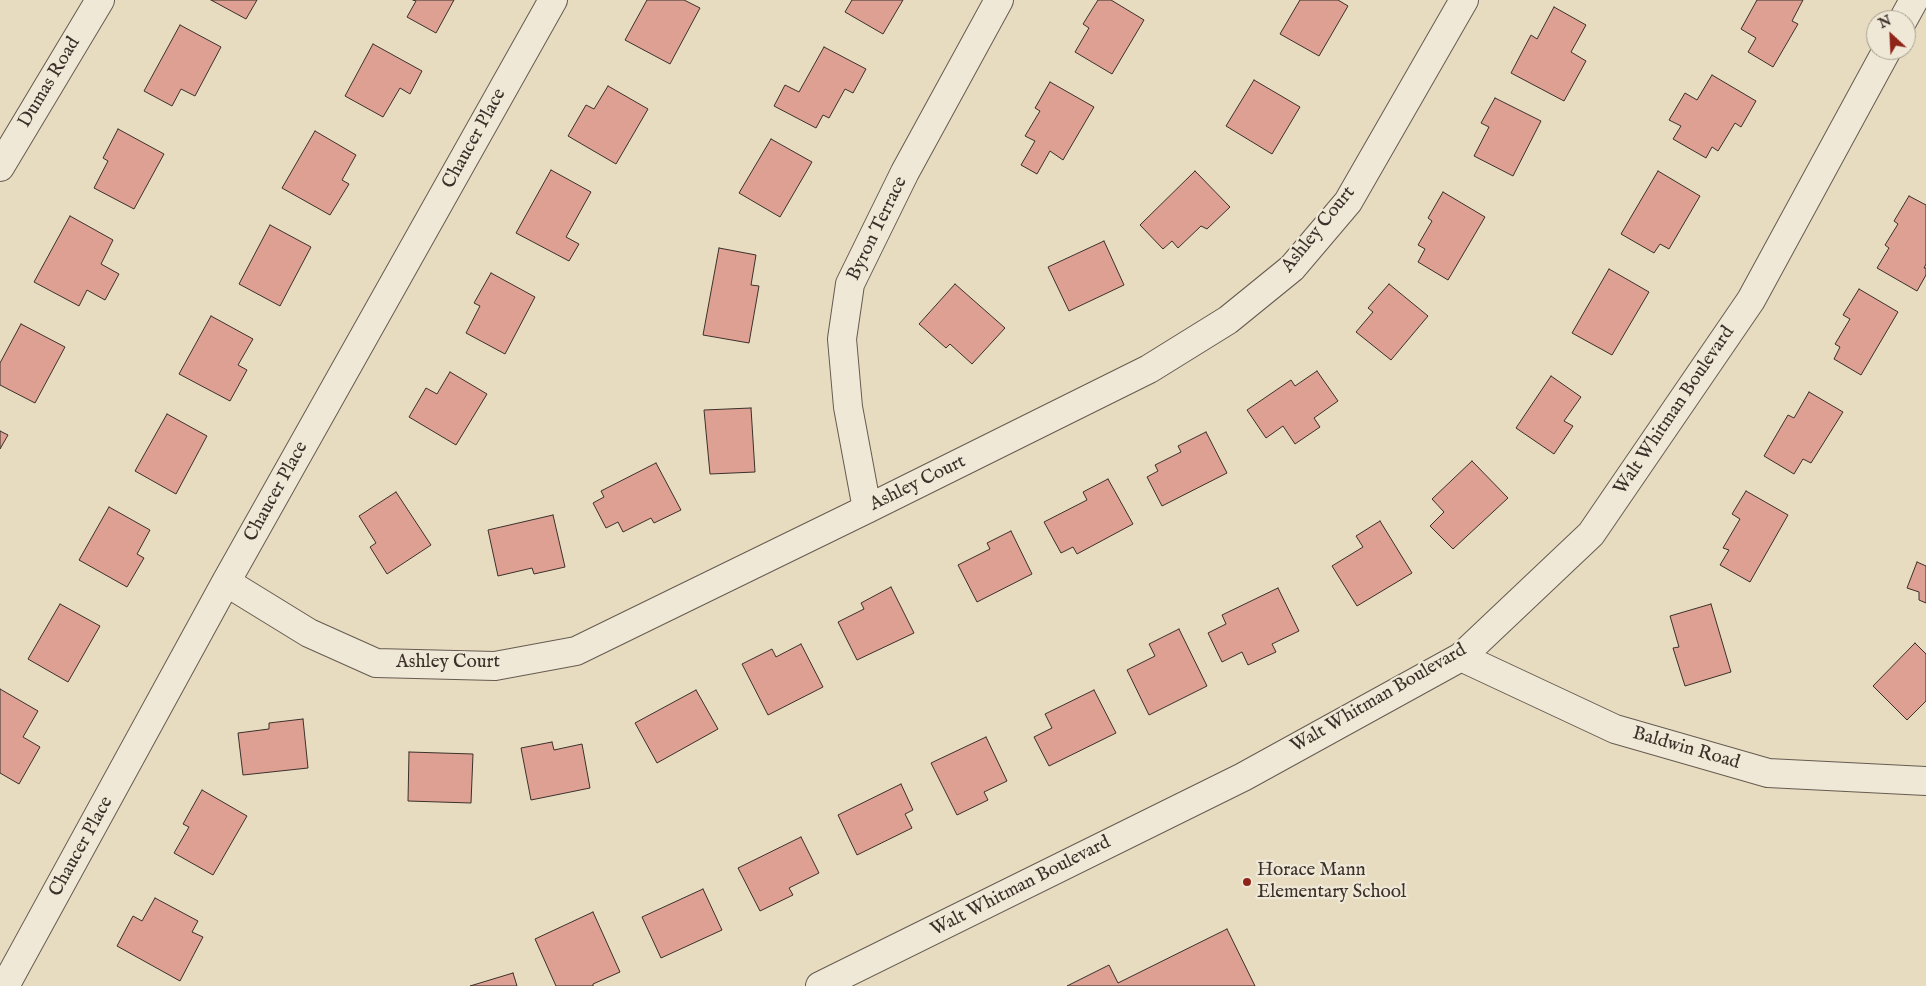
<!DOCTYPE html>
<style>
body{margin:0}
#map{position:relative;width:1926px;height:986px;overflow:hidden;background:#e7dcc0;font-family:"IM FELL English",serif}
canvas{display:block}
.north{position:absolute;left:1866px;top:10px;width:50px;height:50px;box-sizing:border-box;background:#efe8d6;border:1px solid #a79e91;border-radius:50%;rotate:335deg;font-size:14px;font-weight:700;line-height:20px;text-align:center;color:#3b302a}
.north::after{content:'';display:block;margin:auto;width:18px;height:22px;background:#8f2418;clip-path:polygon(50% 0,100% 100%,50% 72%,0 100%)}
</style>
<div id="map">
<canvas width="1926" height="986"></canvas>
<div class="north">N</div>
</div>
<script>
const c = document.querySelector('canvas').getContext('2d');
c.lineJoin = 'round';
function fillPath(path, color) { c.fillStyle = color; c.fill(path, 'evenodd'); }
const shape = rows => new Path2D(rows.map(r => 'M' + r).join(''));
function trace(path, color, width, dash) { c.strokeStyle = color; c.lineWidth = width; c.lineCap = dash ? 'butt' : 'round'; c.setLineDash(dash || []); c.stroke(path); }
function label(font, color, halo, rows, align = 'center') {
  c.font = font + ' "IM FELL English",serif'; c.lineWidth = 4.5; c.setLineDash([]); c.textBaseline = 'middle'; c.strokeStyle = halo; c.fillStyle = color; for (const [text, x, y, turn = 0] of rows) {
    c.save(); c.translate(x, y); c.rotate((+turn || 0) * Math.PI / 180); c.textAlign = isNaN(turn) ? turn : align; if (halo) c.strokeText(text, 0, 0); c.fillText(text, 0, 0); c.restore();
  }
}
const building = shape([
 [211,0,257,0,246,19,211,0],
 [413,0,454,0,436,33,407,17,416,1,413,0],
 [647,0,684,0,700,8,670,64,625,40,647,0],
 [852,0,903,0,883,34,845,12,852,0],
 [1098,0,1111,0,1144,20,1112,74,1075,52,1089,28,1083,24,1098,0],
 [1300,0,1338,0,1348,6,1319,56,1280,34,1300,0],
 [1757,0,1803,0,1792,21,1798,24,1773,67,1748,52,1756,38,1741,29,1757,0],
 [1554,7,1586,25,1571,52,1586,61,1564,101,1511,73,1531,35,1537,39,1554,7],
 [180,25,221,47,195,96,181,89,172,106,144,91,180,25],
 [373,44,422,71,410,94,400,88,383,117,345,96,373,44],
 [824,47,866,69,853,93,845,89,829,118,823,115,816,128,774,106,785,85,799,92,824,47],
 [1712,75,1756,101,1741,127,1735,123,1718,151,1712,147,1706,158,1673,139,1681,126,1669,120,1685,93,1697,100,1712,75],
 [1254,80,1300,107,1272,154,1226,126,1254,80],
 [1050,82,1094,107,1063,160,1050,151,1037,174,1021,165,1035,141,1025,136,1040,111,1035,108,1050,82],
 [608,86,648,109,616,164,568,136,586,105,594,109,608,86],
 [1495,98,1541,121,1513,176,1474,156,1489,127,1481,123,1495,98],
 [118,129,164,154,134,209,94,188,108,161,103,158,118,129],
 [315,131,356,155,342,180,349,184,330,215,282,188,315,131],
 [771,139,812,162,780,217,739,193,771,139],
 [551,170,591,192,566,237,579,244,569,261,516,233,551,170],
 [1195,171,1230,207,1207,229,1201,226,1178,248,1172,241,1163,249,1140,225,1195,171],
 [1658,171,1700,196,1669,249,1660,244,1654,253,1621,234,1658,171],
 [1443,192,1485,217,1448,280,1418,262,1425,249,1418,245,1432,221,1428,218,1443,192],
 [1909,196,1926,205,1926,264,1924,268,1926,268,1926,275,1917,291,1877,268,1889,248,1885,245,1898,224,1894,221,1909,196],
 [70,216,113,240,101,264,119,274,105,300,87,290,79,306,34,282,70,216],
 [270,225,311,247,280,306,239,284,270,225],
 [1104,241,1124,285,1069,311,1048,267,1104,241],
 [719,248,756,255,751,285,759,286,749,343,703,335,719,248],
 [1609,269,1649,292,1612,355,1572,333,1609,269],
 [491,273,535,297,505,354,466,333,480,306,474,303,491,273],
 [955,284,1005,328,972,364,950,344,946,348,919,324,955,284],
 [1389,284,1428,316,1391,360,1356,332,1373,312,1368,308,1389,284],
 [1859,289,1898,312,1861,375,1834,359,1840,347,1835,344,1850,319,1843,315,1859,289],
 [211,316,253,339,238,365,247,370,230,401,179,374,211,316],
 [21,324,65,347,35,403,0,385,0,363,21,324],
 [1317,371,1338,401,1314,418,1320,427,1295,444,1283,426,1266,438,1247,410,1291,380,1295,386,1317,371],
 [450,372,487,394,456,445,409,417,426,388,437,394,450,372],
 [1551,376,1581,397,1564,421,1573,426,1554,454,1516,428,1551,376],
 [1809,392,1843,412,1811,463,1803,459,1794,474,1764,456,1788,415,1794,418,1809,392],
 [751,408,755,472,710,474,704,410,751,408],
 [167,414,207,436,176,494,135,471,167,414],
 [0,431,8,435,0,449,0,431],
 [1206,432,1227,473,1162,506,1147,477,1158,471,1155,465,1181,452,1178,446,1206,432],
 [1472,461,1508,498,1453,549,1430,526,1444,512,1432,499,1472,461],
 [656,463,681,510,654,523,651,518,623,532,618,522,606,528,593,503,604,497,601,491,656,463],
 [1108,479,1133,524,1077,554,1073,547,1061,553,1044,522,1087,500,1083,492,1108,479],
 [1746,491,1788,515,1750,582,1720,565,1729,550,1723,548,1740,519,1732,514,1746,491],
 [396,492,431,545,387,574,370,547,376,543,359,516,396,492],
 [109,507,150,530,137,554,144,558,127,587,79,560,109,507],
 [553,515,565,567,534,574,532,568,498,576,488,530,553,515],
 [1380,521,1412,573,1357,606,1332,566,1363,547,1356,536,1380,521],
 [1011,531,1032,574,977,602,958,565,990,549,987,543,1011,531],
 [1917,562,1926,566,1926,603,1919,600,1919,592,1907,588,1917,562],
 [891,587,914,633,857,660,838,622,864,609,861,603,891,587],
 [1278,588,1299,631,1272,644,1276,652,1248,665,1242,652,1222,662,1208,633,1226,624,1222,615,1278,588],
 [60,604,100,626,68,682,28,659,60,604],
 [1711,604,1731,672,1685,686,1673,648,1679,647,1670,616,1711,604],
 [1179,629,1207,686,1149,715,1127,670,1155,656,1149,644,1179,629],
 [1915,643,1926,654,1926,701,1907,720,1873,686,1915,643],
 [801,644,823,687,768,715,742,664,772,649,776,657,801,644],
 [0,689,38,711,23,737,40,747,19,784,0,773,0,689],
 [696,690,718,729,657,763,635,723,696,690],
 [1094,690,1116,733,1049,766,1034,737,1052,728,1045,714,1094,690],
 [303,719,308,768,243,775,238,733,269,729,269,723,303,719],
 [986,737,1007,781,984,792,988,800,957,815,931,763,986,737],
 [552,742,554,750,582,744,590,788,531,800,521,748,552,742],
 [409,752,473,754,471,803,408,801,409,752],
 [901,784,913,810,905,814,912,828,857,855,838,815,901,784],
 [202,790,247,816,213,875,174,853,189,827,183,824,202,790],
 [801,837,819,873,789,888,793,895,760,911,738,868,801,837],
 [703,889,722,930,661,958,642,917,703,889],
 [155,898,198,921,192,932,203,937,180,981,117,946,133,916,142,921,155,898],
 [593,912,620,972,593,984,593,986,556,986,535,939,593,912],
 [1227,929,1255,986,1067,986,1109,965,1118,983,1227,929],
 [513,973,517,986,470,986,513,973]
]);
fillPath(building, '#dda093');
trace(building, '#3b302a', 1);
const minor = shape([
 [1903,20,1914,0],
 [0,167,100,0],
 [867,509,848,407,842,339,850,284,905,172,999,0],
 [226,582,309,633,376,663,495,666,576,651,867,509,1149,369,1228,320,1292,268,1348,202,1464,0],
 [1461,657,1615,729,1768,773,1926,781],
 [5,986,226,582,553,0],
 [820,986,1243,777,1461,657,1591,534,1751,300,1887,50]
]);
trace(minor, '#665b50', 30);
trace(minor, '#efe8d6', 28);
for (const [x, y, r, color] of [
 [1247,882,5,"#8f2418"]
]) { const dot = new Path2D(); dot.arc(x, y, r, 0, 2 * Math.PI); c.fillStyle = color; c.fill(dot); trace(dot, '#efe8d6', 2); }
label('19px', '#3b302a', '#efe8d6', [
 ["Dumas Road",50,83,-59],
 ["Chaucer Place",475,139,-61],
 ["Byron Terrace",878,229,-64],
 ["Ashley Court",1319,230,-51],
 ["Walt Whitman Boulevard",1675,411,-56],
 ["Ashley Court",918,484,-26],
 ["Chaucer Place",277,492,-61],
 ["Ashley Court",448,663],
 ["Walt Whitman Boulevard",1379,699,-30],
 ["Baldwin Road",1686,749,16],
 ["Chaucer Place",82,847,-61],
 ["Walt Whitman Boulevard",1021,887,-27]
]);
label('19px', '#3b302a', '#efe8d6', [
 ["Horace Mann",1257,871],
 ["Elementary School",1257,893]
], 'left');
</script>
